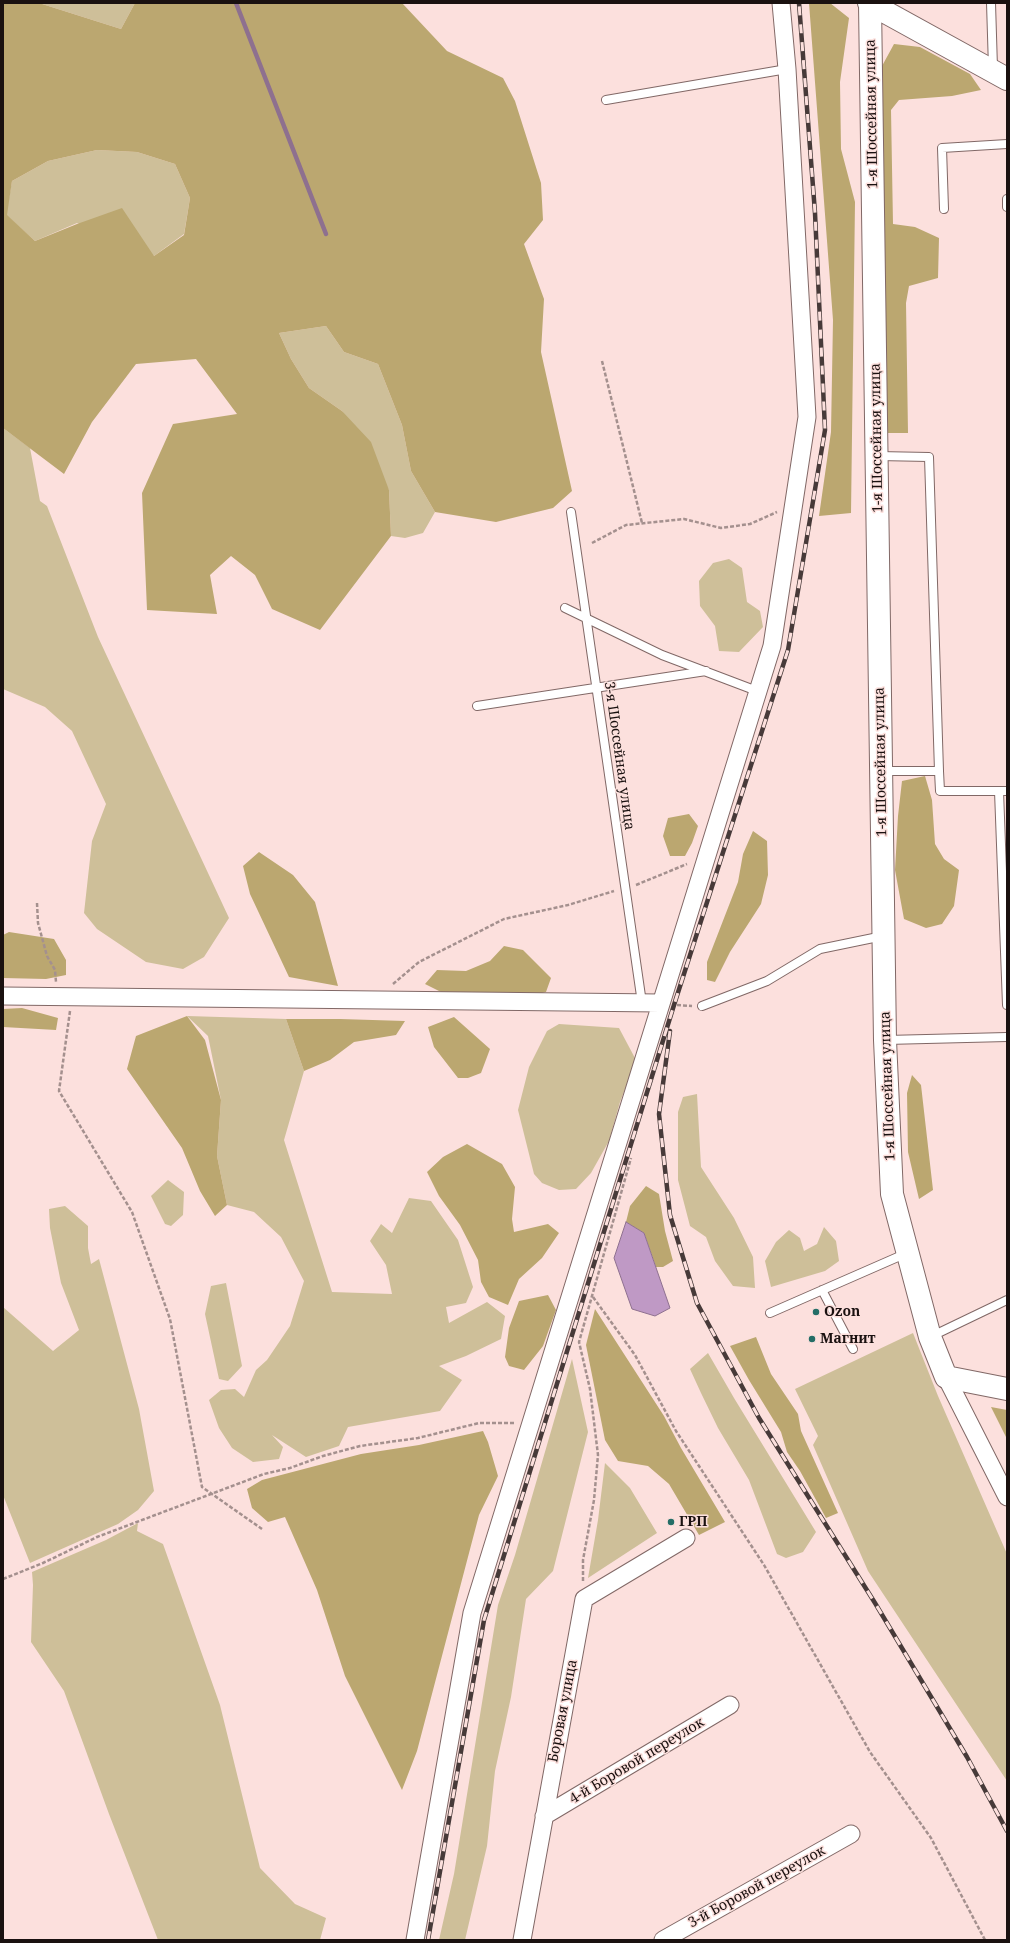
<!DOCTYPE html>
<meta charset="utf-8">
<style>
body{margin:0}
#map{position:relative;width:1010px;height:1943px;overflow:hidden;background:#fce0dd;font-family:"Noto Serif",serif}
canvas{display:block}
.frame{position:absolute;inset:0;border:4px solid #1a1110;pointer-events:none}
</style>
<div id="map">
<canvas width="1010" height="1943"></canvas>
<div class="frame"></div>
</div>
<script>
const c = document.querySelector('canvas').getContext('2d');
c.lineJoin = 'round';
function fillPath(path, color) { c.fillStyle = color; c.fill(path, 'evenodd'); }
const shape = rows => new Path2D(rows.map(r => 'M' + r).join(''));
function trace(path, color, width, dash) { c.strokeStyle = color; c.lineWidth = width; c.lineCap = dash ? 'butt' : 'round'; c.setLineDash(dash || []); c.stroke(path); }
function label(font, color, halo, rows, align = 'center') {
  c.font = font + ' "Noto Serif",serif'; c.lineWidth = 3; c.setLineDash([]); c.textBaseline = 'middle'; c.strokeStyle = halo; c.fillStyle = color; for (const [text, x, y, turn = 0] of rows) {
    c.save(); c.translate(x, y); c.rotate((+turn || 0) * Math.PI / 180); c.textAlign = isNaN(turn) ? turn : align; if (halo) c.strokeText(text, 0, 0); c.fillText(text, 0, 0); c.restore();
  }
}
fillPath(shape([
 [39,3,135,3,121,29],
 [97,150,137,152,175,164,190,198,184,234,154,256,77,223,35,241,6,215,12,181,48,161],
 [326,326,344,352,378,364,402,425,411,471,435,512,423,533,405,538,391,536,389,490,342,411,309,388,291,359,279,333],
 [3,428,30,448,40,501,47,506,98,637,229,918,204,957,183,969,146,962,97,929,84,913,92,841,106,804,72,731,45,707,3,689],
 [729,559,742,568,747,602,760,611,763,627,739,652,719,651,715,626,700,606,699,581,713,563],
 [187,1016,286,1019,304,1071,284,1140,332,1292,392,1294,386,1265,370,1241,381,1224,392,1233,409,1198,431,1201,458,1240,473,1287,466,1303,446,1307,449,1323,487,1302,505,1316,501,1339,466,1356,439,1366,462,1380,440,1411,348,1427,339,1446,306,1457,272,1435,283,1447,279,1459,253,1462,232,1448,219,1428,209,1400,221,1390,235,1389,244,1397,256,1370,267,1360,290,1326,304,1281,281,1237,254,1212,227,1205,217,1156,221,1100,208,1036],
 [559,1024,619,1028,636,1060,620,1102,609,1141,591,1173,576,1189,559,1190,542,1183,534,1174,518,1110,529,1067,547,1031],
 [697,1094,701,1167,734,1218,753,1257,755,1288,733,1286,715,1261,706,1237,690,1226,678,1180,678,1112,683,1097],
 [168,1180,184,1192,183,1215,171,1226,165,1224,151,1196],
 [65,1206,88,1226,88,1248,91,1264,99,1259,139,1409,154,1491,138,1510,118,1524,30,1563,3,1495,3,1307,53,1351,79,1330,61,1283,50,1228,49,1209],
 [824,1227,836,1241,839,1261,825,1271,771,1287,765,1261,776,1242,789,1230,800,1238,804,1251,817,1244],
 [226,1283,242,1366,228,1381,219,1379,205,1314,211,1286],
 [913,1333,938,1396,1007,1554,1007,1781,868,1571,813,1445,818,1436,795,1389],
 [708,1353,734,1398,816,1532,803,1552,786,1558,777,1554,749,1480,718,1428,701,1393,690,1369],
 [572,1359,588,1432,553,1571,526,1599,511,1697,495,1771,487,1846,465,1940,439,1940,454,1874,498,1605,515,1555],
 [605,1463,630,1488,657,1533,588,1578,598,1520],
 [138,1523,137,1531,163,1544,220,1705,260,1868,295,1904,326,1918,320,1940,158,1940,109,1814,64,1691,31,1642,33,1585,32,1572,106,1540]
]), '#cebf99');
fillPath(shape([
 [3,3,39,3,121,29,135,3,402,3,447,51,503,78,515,101,541,183,543,220,524,244,544,299,541,352,572,491,553,508,496,522,435,512,411,471,402,425,378,364,344,352,326,326,279,333,291,359,309,388,342,411,371,442,389,490,391,536,320,630,272,609,255,575,231,556,210,575,217,614,147,610,142,493,173,424,237,414,196,359,136,364,92,422,64,474,3,428],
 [97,150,137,152,175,164,190,198,184,235,154,256,122,208,77,224,35,241,7,215,12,181,48,161],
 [809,3,830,3,849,18,840,82,841,149,855,202,851,513,819,516,831,432,833,320],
 [894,44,920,47,970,74,981,90,952,96,899,100,891,110,893,224,915,227,939,238,938,278,909,286,906,303,908,433,888,433,884,367,882,66],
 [925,776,932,800,935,844,944,859,959,870,954,906,942,924,926,928,904,919,895,870,898,816,902,781],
 [689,814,698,826,692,843,685,856,670,856,663,836,668,818],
 [753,831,767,841,768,875,761,904,730,952,715,982,707,980,707,962,738,882,743,854],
 [259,852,293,875,315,902,338,986,289,977,250,894,243,866],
 [9,932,54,939,66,960,66,975,46,979,3,978,3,935],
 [504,946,523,950,551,978,546,992,528,997,443,993,425,984,437,970,466,971,490,961],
 [22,1008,58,1018,56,1030,3,1027,3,1009],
 [187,1016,205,1040,221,1100,217,1156,227,1205,215,1216,200,1191,182,1148,127,1069,136,1036],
 [454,1017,490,1049,481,1073,468,1078,458,1078,434,1047,428,1027],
 [286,1019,340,1019,405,1021,396,1035,354,1042,330,1060,304,1071],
 [912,1075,921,1085,933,1190,919,1199,908,1152,907,1093],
 [467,1144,502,1164,515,1187,512,1219,514,1232,548,1224,559,1233,542,1258,519,1279,508,1305,489,1297,481,1282,478,1260,460,1225,439,1196,427,1172,443,1157],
 [646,1186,659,1194,665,1231,673,1261,663,1267,656,1267,644,1233,626,1222,630,1206],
 [548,1295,556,1310,543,1346,524,1370,509,1366,505,1357,509,1328,519,1301],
 [595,1309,664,1416,681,1448,725,1522,699,1535,669,1484,648,1466,618,1461,605,1440,586,1345],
 [756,1337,771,1374,798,1414,801,1431,838,1513,826,1518,800,1471,787,1452,781,1432,749,1380,730,1346],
 [991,1407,1007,1410,1007,1439],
 [483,1431,488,1442,498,1476,479,1515,417,1751,402,1790,345,1676,317,1590,285,1517,268,1522,252,1508,247,1489,262,1480,361,1454,419,1445]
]), '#bba770');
const water = shape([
 [626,1222,644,1233,670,1308,655,1316,632,1309,614,1258,626,1222]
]);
fillPath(water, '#bf99c5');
trace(water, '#8e708f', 1);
trace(shape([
 [236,3,326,234]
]), '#8e708f', 4.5);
const lane = shape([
 [991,3,993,68],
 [606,100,787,69],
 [1007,199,1007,207],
 [944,209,942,148,1007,144],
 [878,456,929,457,939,771],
 [571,512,642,1003],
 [565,608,662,655,757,691],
 [477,706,706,671],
 [883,771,939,771,940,791,1007,791],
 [999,791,1007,1005],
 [702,1006,767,981,820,949,883,936],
 [886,1040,1007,1037],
 [822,1290,853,1349],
 [770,1313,907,1253],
 [930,1337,1007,1300]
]);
const street = shape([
 [3,996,660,1003],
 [946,1377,1007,1497],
 [544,1816,730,1705],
 [415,1940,472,1613,772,646,807,417,787,69,781,3],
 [522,1940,584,1599,686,1538],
 [663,1940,851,1834]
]);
const secondary = shape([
 [869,3,1007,79],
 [870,4,885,1040,892,1194,930,1337,946,1377,1007,1389]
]);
trace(lane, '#816866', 10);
trace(street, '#816866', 19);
trace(secondary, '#816866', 24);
trace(shape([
 [602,361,642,523],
 [592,543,626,525,684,519,721,528,750,524,777,512],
 [636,885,687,864],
 [37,903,38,923,47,956,55,970,56,982],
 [393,984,419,962,504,919,568,905,614,891],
 [677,1005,692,1006],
 [70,1011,59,1091,132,1212,170,1319,202,1487,262,1529],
 [593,1297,635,1355,676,1431,764,1565,870,1752,931,1838,985,1940],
 [3,1579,43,1563,97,1537,264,1474,290,1468,323,1456,360,1446,418,1438,479,1423,516,1423],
 [583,1581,583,1560,594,1500,598,1455,590,1389,579,1342,631,1158]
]), '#a4908e', 2.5, [4, 2]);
trace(lane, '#fff', 8);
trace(street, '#fff', 17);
trace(secondary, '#fff', 22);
const rail = shape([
 [670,1031,659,1114,670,1215,697,1303,759,1418,875,1603,967,1757,1007,1831],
 [428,1940,484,1620,674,1005,788,650,825,430,815,213,799,3]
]);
trace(rail, '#473a39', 4.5);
trace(rail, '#fce0dd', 3, [9]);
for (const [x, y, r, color] of [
 [816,1312,4,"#246d66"],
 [812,1339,4,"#246d66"],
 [671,1522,4,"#246d66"]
]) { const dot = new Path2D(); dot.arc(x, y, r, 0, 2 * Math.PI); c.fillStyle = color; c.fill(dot); trace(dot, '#fce0dd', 1.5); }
label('14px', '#1a1110', '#fce0dd', [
 ["1-я Шоссейная улица",872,114,-91],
 ["1-я Шоссейная улица",877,438,-91],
 ["3-я Шоссейная улица",619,756,82],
 ["1-я Шоссейная улица",881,762,-91],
 ["1-я Шоссейная улица",888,1086,-92],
 ["Боровая улица",563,1711,-79],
 ["4-й Боровой переулок",637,1761,-31],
 ["3-й Боровой переулок",757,1887,-29]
]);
label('bold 14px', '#1a1110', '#fce0dd', [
 ["Ozon",824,1312],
 ["Магнит",820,1339],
 ["ГРП",679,1522]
], 'left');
</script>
